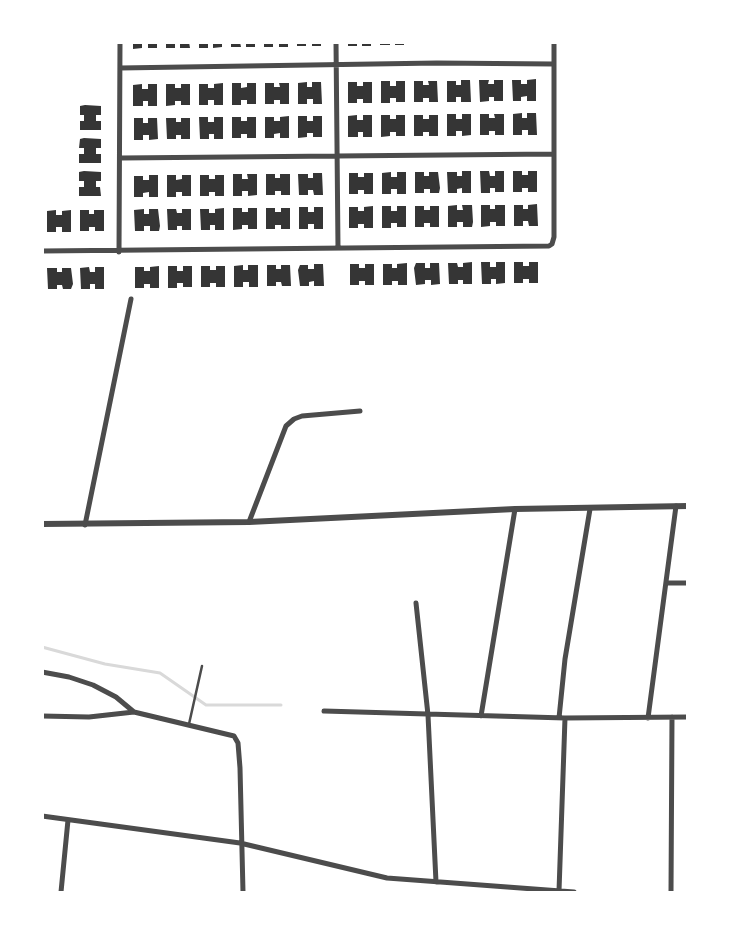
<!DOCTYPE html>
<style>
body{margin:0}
#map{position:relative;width:730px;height:935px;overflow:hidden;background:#fff;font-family:"Exo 2",sans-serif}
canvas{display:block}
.frame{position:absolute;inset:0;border:44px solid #fff;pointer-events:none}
</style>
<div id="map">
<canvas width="730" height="935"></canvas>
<div class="frame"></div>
</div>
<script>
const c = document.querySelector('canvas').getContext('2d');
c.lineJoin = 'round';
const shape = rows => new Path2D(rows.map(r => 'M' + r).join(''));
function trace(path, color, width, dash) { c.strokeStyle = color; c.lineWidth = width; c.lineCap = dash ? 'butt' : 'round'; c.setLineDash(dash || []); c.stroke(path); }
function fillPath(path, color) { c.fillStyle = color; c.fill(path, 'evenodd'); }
trace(shape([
 [42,647,105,664,160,673,206,705,281,705]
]), '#d9d9d9', 3);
fillPath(shape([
 [133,42,142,42,142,48,133,49],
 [148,42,157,42,157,48,148,48],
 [166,42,175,42,175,48,166,48],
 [180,42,189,42,190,48,180,48],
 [199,42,208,42,208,48,199,48],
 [213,42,222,42,222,47,213,48],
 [231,42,240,42,241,47,231,47],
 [246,42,255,42,255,47,246,47],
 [264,42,273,42,273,47,264,47],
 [279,42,288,42,288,47,279,47],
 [297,42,306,42,306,46,297,46],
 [312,42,321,42,321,46,312,46],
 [348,42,357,42,357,46,348,46],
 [362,42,371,42,371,46,362,46],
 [380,42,390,42,390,45,380,45],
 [395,42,404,42,404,45,395,45],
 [536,79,536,101,527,101,527,96,521,97,521,101,513,101,512,80,521,80,521,84,527,84,527,80],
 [461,80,470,80,471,102,461,102,461,97,456,97,456,102,447,102,447,81,456,81,456,85,461,85],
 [479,80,489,80,488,84,494,84,494,80,503,80,503,101,494,101,494,97,489,97,489,101,480,102],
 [381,81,390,81,390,86,396,86,396,81,405,81,405,102,396,102,396,98,390,98,390,103,381,103],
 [414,81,423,81,423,85,429,85,428,81,437,81,438,102,429,102,429,98,423,98,423,102,414,102],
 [307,82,307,87,312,87,312,82,321,82,322,104,313,104,313,99,307,99,307,104,298,104,298,83],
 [348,82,357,82,357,86,363,86,363,82,372,82,372,103,363,103,363,99,357,99,357,103,348,103],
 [223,83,223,105,214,105,214,100,208,100,208,105,199,105,199,84,208,84,208,88,214,88,214,84],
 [232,83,241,83,241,88,247,87,247,83,256,83,256,104,247,104,247,100,241,100,241,105,232,105],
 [265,83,274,83,274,87,280,87,279,83,289,83,289,104,280,104,280,100,274,100,274,104,265,104],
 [142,84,142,89,148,89,148,84,157,84,157,106,148,106,148,101,143,101,143,106,133,106,133,85],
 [166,84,175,84,175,88,181,88,181,84,190,84,190,105,181,105,181,101,175,101,175,105,166,106],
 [85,105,101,106,101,115,96,115,96,121,101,121,101,130,80,130,80,121,84,121,84,115,80,115,80,106],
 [522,113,522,118,527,118,527,113,536,113,537,135,528,135,528,130,522,130,522,135,513,135,513,114],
 [447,114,456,114,456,119,462,119,462,114,471,114,471,135,462,136,462,131,456,131,456,136,447,136],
 [480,114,489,114,489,118,495,118,494,114,504,114,504,135,495,135,495,131,489,131,489,135,480,135],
 [357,115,357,120,363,120,363,115,372,115,372,137,363,137,363,132,358,132,358,137,348,137,348,116],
 [381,115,390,115,390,119,396,119,396,115,405,115,405,136,396,136,396,132,390,132,390,136,381,137],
 [414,115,423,115,423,119,429,119,429,115,438,115,438,136,429,136,429,132,423,132,423,136,414,136],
 [289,116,289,138,280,138,280,133,274,134,274,138,265,138,265,117,274,117,274,121,280,121,280,117],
 [298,116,307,116,307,121,313,121,313,116,322,116,322,137,313,137,313,133,307,133,307,137,298,138],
 [199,117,208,117,208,122,214,122,214,117,223,117,223,139,214,139,214,134,209,134,209,139,200,139],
 [232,117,241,117,241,121,247,121,247,117,256,117,256,138,247,138,247,134,241,134,241,138,232,138],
 [134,118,143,118,143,123,148,123,148,118,157,118,158,139,149,140,149,135,143,135,143,140,134,140],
 [166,118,176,118,176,122,181,122,181,118,190,118,190,139,181,139,181,135,176,135,176,139,167,139],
 [84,138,101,139,101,148,96,148,96,154,101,154,101,163,79,163,79,154,84,154,84,148,79,148,80,139],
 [84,171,101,172,101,181,96,181,96,187,100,187,101,196,79,196,79,187,84,187,84,181,79,181,79,172],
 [462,171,471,171,471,193,462,193,462,188,457,189,457,193,448,193,447,172,457,172,457,176,462,176],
 [480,171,489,171,490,176,495,176,495,171,504,171,504,192,495,192,495,188,490,188,490,193,481,193],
 [513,171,522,171,522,175,528,175,528,171,537,171,537,192,528,192,528,188,522,188,522,192,513,192],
 [391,172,391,177,397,177,397,172,406,172,406,194,397,194,397,189,391,189,391,194,382,194,382,173],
 [415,172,424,172,424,176,429,176,429,172,438,172,440,188,439,193,430,193,430,189,424,189,424,193,415,193],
 [313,173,322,173,323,195,314,195,313,190,308,190,308,195,299,195,298,174,308,174,308,178,313,178],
 [349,173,358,173,358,177,364,177,364,173,373,173,373,194,364,194,364,190,358,190,358,194,349,194],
 [233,174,242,174,242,179,248,179,247,174,257,174,257,195,248,196,248,191,242,191,242,196,233,196],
 [266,174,275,174,275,178,280,178,280,174,290,174,290,195,281,195,281,191,275,191,275,195,266,195],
 [149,175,158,175,158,197,149,197,149,192,143,193,143,197,134,197,134,176,143,176,143,180,149,180],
 [167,175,176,175,176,180,182,179,182,175,191,175,191,196,182,196,182,192,176,192,176,197,167,197],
 [200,175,209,175,209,179,215,179,215,175,224,175,224,196,215,196,215,192,209,192,209,196,200,196],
 [537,204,538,226,529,226,528,221,523,221,523,226,514,226,514,205,523,205,523,209,528,209,528,205],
 [457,205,457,210,463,210,462,205,472,205,473,222,472,227,463,227,463,222,457,222,457,227,448,227,448,206],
 [481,205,490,205,490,209,495,209,495,205,505,205,505,226,496,226,496,222,490,222,490,226,481,227],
 [373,206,373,228,364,228,364,224,358,224,358,228,349,228,349,207,358,207,358,211,364,211,364,207],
 [382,206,391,206,391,211,397,211,397,206,406,206,406,227,397,227,397,223,391,223,391,228,382,228],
 [415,206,424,206,424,210,430,210,430,206,439,206,439,227,430,227,430,223,424,223,424,227,415,227],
 [299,207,308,207,308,212,314,212,314,207,323,207,323,229,314,229,314,224,308,224,308,229,299,229],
 [224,208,224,230,215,230,215,225,210,225,210,230,201,230,200,209,209,209,209,213,215,213,215,209],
 [233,208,242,208,242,212,248,212,248,208,257,208,257,229,248,229,248,225,242,225,242,229,233,230],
 [266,208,275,208,275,212,281,212,281,208,290,208,290,229,281,229,281,225,275,225,275,229,266,229],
 [144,209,144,214,149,214,149,209,158,209,160,226,159,231,150,231,150,226,144,226,144,231,135,231,134,210],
 [167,209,176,209,177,213,182,213,182,209,191,209,191,230,182,230,182,226,177,226,177,230,168,230],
 [56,210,56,215,62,215,62,211,71,210,71,232,62,232,62,227,56,227,56,232,47,232,47,211],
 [80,210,89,210,89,214,94,214,94,210,104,210,104,231,95,231,95,227,89,227,89,231,80,231],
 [472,262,472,284,463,284,463,280,458,280,458,284,449,284,448,263,457,263,458,267,463,267,463,263],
 [481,262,490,262,490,267,496,267,496,262,505,262,505,283,496,284,496,279,491,279,491,284,482,284],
 [514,262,523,262,523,266,529,266,529,262,538,262,538,283,529,283,529,279,523,279,523,283,514,283],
 [407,263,407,285,398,285,398,281,392,281,392,285,383,285,383,264,392,264,392,268,397,268,397,264],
 [416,263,425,263,425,268,430,268,430,263,439,263,440,284,431,285,431,280,425,280,425,284,416,285,414,268],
 [314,264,323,264,324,286,314,286,314,281,309,282,309,286,300,286,298,270,300,265,308,265,308,269,314,269],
 [350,264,359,264,359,268,365,268,365,264,374,264,374,285,365,285,365,281,359,281,359,285,350,285],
 [243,265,243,270,248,270,248,265,258,265,258,287,249,287,249,282,243,282,243,287,234,287,234,266],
 [267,265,276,265,276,269,281,269,281,265,290,265,291,286,282,286,281,282,276,282,276,286,267,286],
 [159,266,159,288,150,288,150,284,144,284,144,288,135,288,135,267,144,267,144,271,150,271,150,267],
 [168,266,177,266,177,271,183,271,183,266,192,266,192,287,183,287,183,283,177,283,177,288,168,288],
 [201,266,210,266,210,270,216,270,216,266,225,266,225,287,216,287,216,283,210,283,210,287,201,287],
 [89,267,90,272,95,272,95,267,104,267,104,289,95,289,95,284,90,284,90,289,81,289,80,268],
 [47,268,57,268,57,272,62,272,62,268,71,268,73,284,71,289,63,289,62,285,57,285,57,289,48,289]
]), '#353535');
trace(shape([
 [189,724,202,666]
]), '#4c4c4c', 2.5);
trace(shape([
 [336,42,338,248],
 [120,68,437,63,553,64],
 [121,158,553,154],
 [42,251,549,246,552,244,554,237,554,42],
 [119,252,120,42],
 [249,522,286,426,294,419,302,416,360,411],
 [85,525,131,299],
 [666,583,688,583],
 [416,603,428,715,436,882],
 [42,672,69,677,93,685,116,697,134,712],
 [324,711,565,718,688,717],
 [42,716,89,717,134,712,234,736,238,743,240,768,243,892],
 [481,716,515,509],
 [559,718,565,659,590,509],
 [648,718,676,506],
 [42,816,240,843,387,878,574,892],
 [559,891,565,718],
 [61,892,68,820],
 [671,892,672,717]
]), '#4c4c4c', 5);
trace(shape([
 [42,524,249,522,515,509,688,506]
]), '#4c4c4c', 6);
</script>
